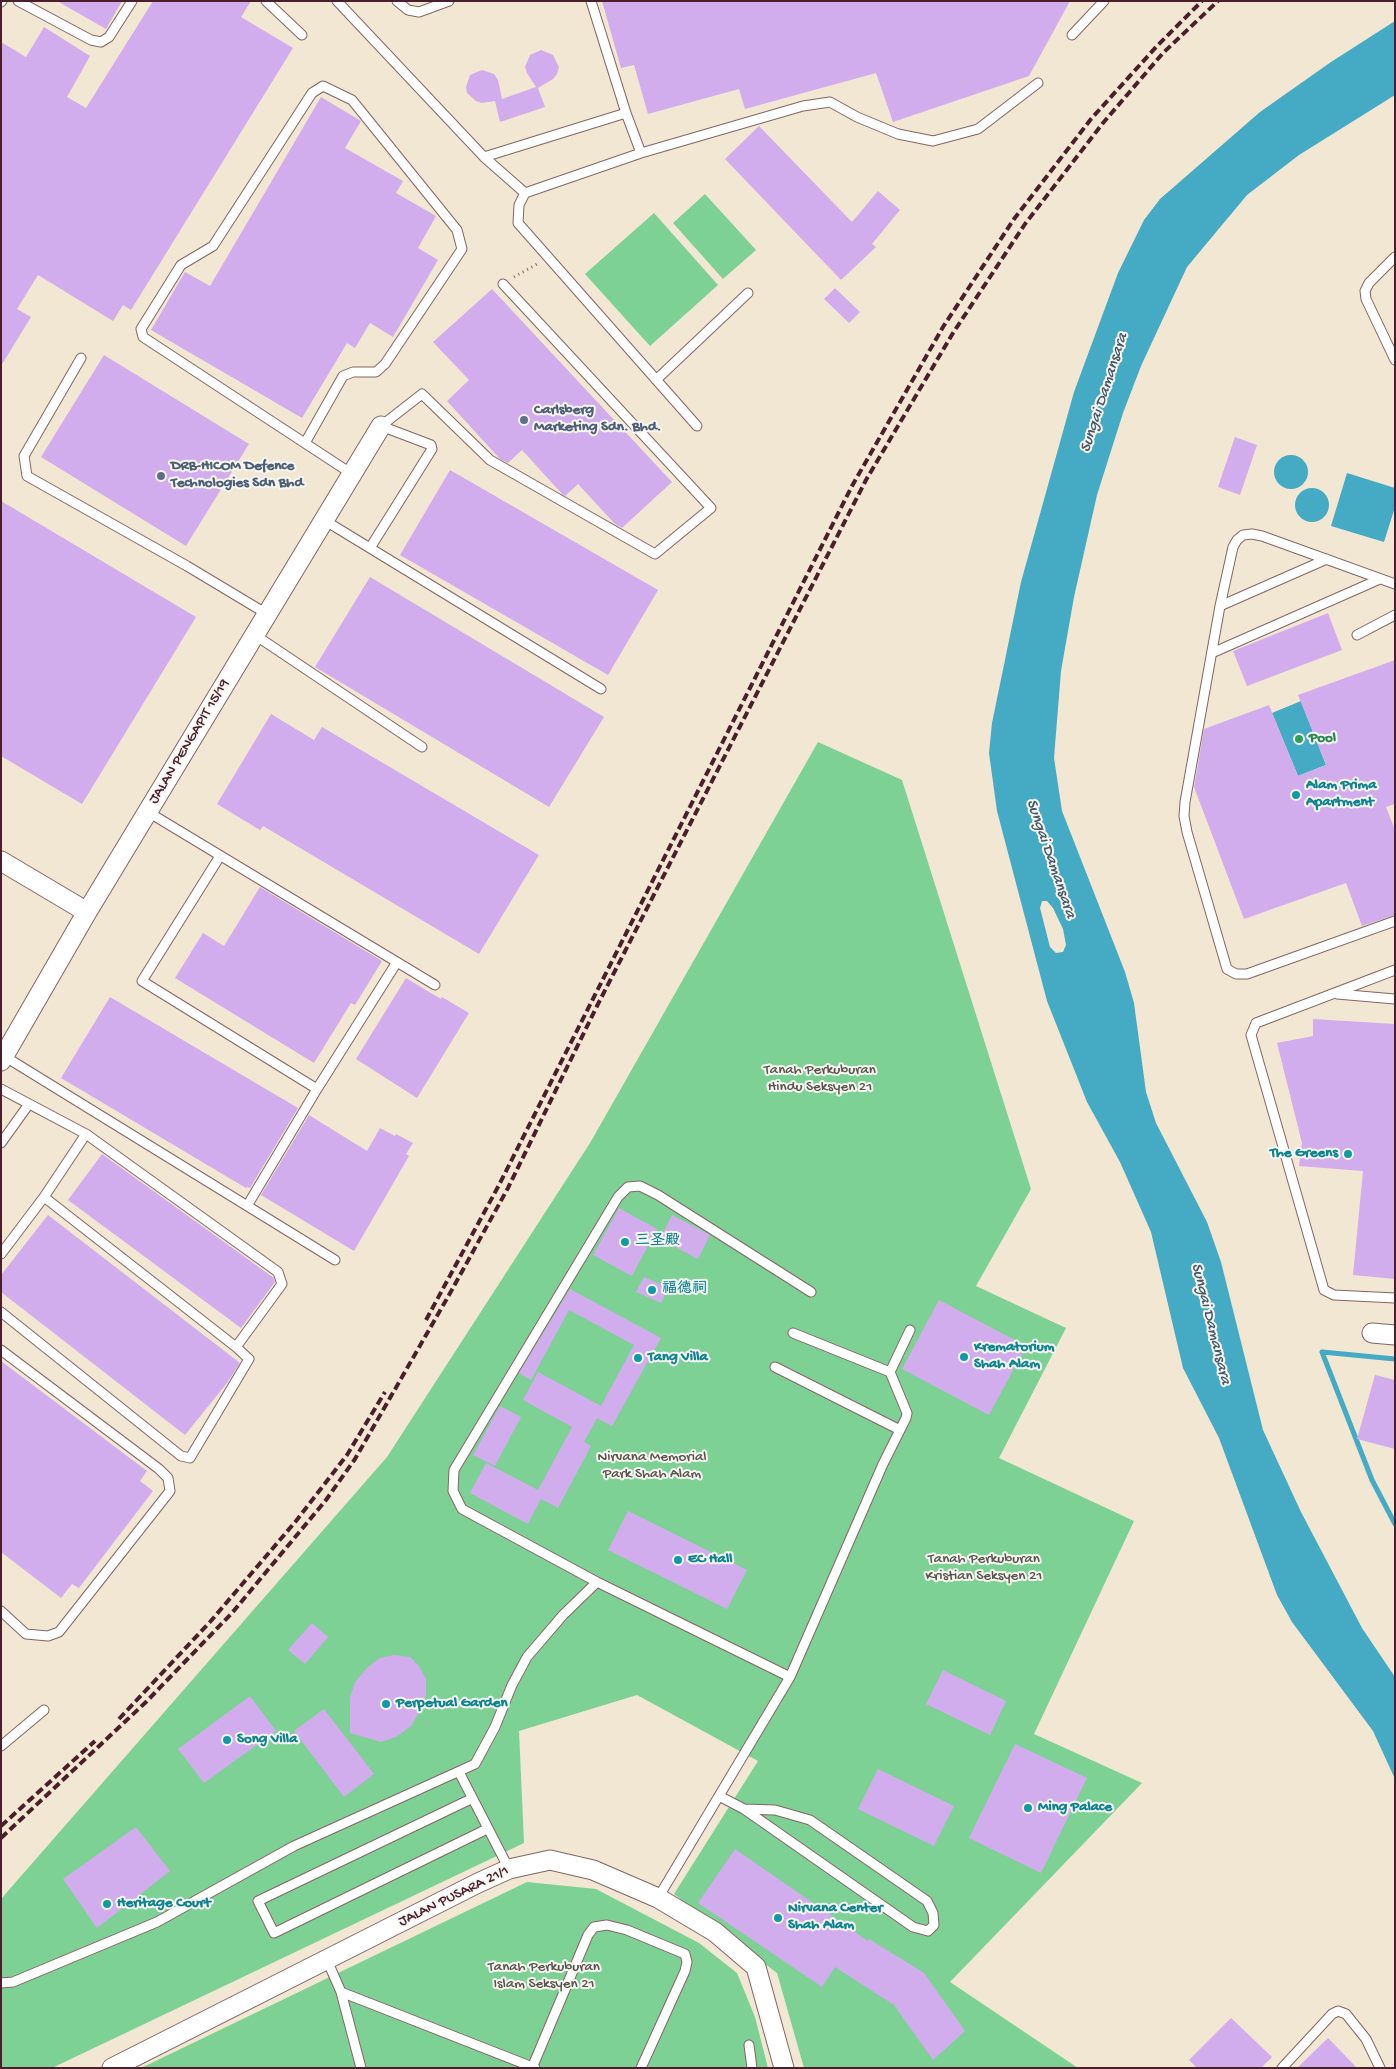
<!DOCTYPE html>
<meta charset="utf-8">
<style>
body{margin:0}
#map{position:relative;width:1396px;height:2069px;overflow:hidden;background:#f1e7d2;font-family:"Gochi Hand",sans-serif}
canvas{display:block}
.frame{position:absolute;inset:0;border:2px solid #4a1f2b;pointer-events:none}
</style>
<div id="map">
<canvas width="1396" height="2069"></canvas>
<div class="frame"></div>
</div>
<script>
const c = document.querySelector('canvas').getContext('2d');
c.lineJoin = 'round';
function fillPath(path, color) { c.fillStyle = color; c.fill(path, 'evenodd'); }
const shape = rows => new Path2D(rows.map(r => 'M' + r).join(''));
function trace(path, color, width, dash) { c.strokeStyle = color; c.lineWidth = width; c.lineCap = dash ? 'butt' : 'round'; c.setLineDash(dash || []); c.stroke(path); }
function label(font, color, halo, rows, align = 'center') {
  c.font = font + ' "Gochi Hand","LXGW WenKai TC",sans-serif'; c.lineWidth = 4; c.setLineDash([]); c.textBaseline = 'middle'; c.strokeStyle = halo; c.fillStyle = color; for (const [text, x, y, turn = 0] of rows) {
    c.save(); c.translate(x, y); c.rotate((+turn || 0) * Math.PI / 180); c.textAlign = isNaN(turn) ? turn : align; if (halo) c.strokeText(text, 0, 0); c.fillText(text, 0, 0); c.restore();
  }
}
fillPath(shape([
 [705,194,756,250,723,279,673,223],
 [654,213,718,285,650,346,585,274],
 [818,742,902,780,1031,1189,976,1286,1066,1328,999,1458,1134,1521,1034,1734,1142,1783,950,1982,1078,2068,804,2068,777,1973,674,1894,758,1761,637,1695,519,1731,524,1843,52,2068,1,2068,1,1899,387,1457,590,1143],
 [527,1882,596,1889,699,1943,737,1973,755,2017,768,2068,141,2068]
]), '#7dd194');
fillPath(shape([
 [1395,21,1395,95,1299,155,1247,195,1187,267,1141,366,1123,413,1097,495,1074,597,1061,671,1054,758,1062,811,1125,972,1134,1003,1146,1092,1156,1123,1207,1222,1221,1262,1263,1430,1301,1512,1362,1628,1395,1677,1395,1779,1373,1731,1292,1622,1277,1595,1219,1438,1183,1368,1151,1232,1120,1162,1087,1102,1047,1001,997,811,989,753,992,723,1021,582,1074,392,1118,273,1144,220,1160,199,1260,112,1331,62],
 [1042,901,1047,901,1053,908,1063,929,1066,945,1063,952,1056,953,1050,947,1040,908],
 '1274 472a17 17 0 1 1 34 0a17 17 0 1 1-34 0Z',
 [1347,473,1395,488,1395,507,1384,542,1331,526],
 '1295 505a17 17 0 1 1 34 0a17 17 0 1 1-34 0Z',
 [1301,701,1326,765,1298,776,1272,713]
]), '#45aac4');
trace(shape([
 [1395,1359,1322,1352,1372,1480,1395,1524]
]), '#45aac4', 5);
fillPath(shape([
 [57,1,122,1,106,29],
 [153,1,251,1,241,17,293,48,131,310,123,305,113,321,38,275,17,309,31,317,1,366,1,42,26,57,44,27,90,56,67,97,86,108],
 [602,1,1070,1,1029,76,893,122,876,73,745,109,739,89,648,114,634,65,621,68],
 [541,50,553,55,559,67,557,74,553,79,538,88,545,107,500,122,495,101,482,103,476,101,467,93,466,87,470,75,482,70,494,74,498,80,502,99,536,87,527,73,525,67,530,55],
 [321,97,361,121,345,148,403,181,396,193,436,216,418,248,438,260,393,337,370,323,355,348,347,343,302,418,151,330,185,272,210,286],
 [759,126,852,222,878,191,900,210,872,244,876,247,841,280,725,159],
 [835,288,860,312,849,323,824,299],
 [492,289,672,482,622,528,615,524,578,484,565,496,563,495,522,450,508,463,500,459,447,401,469,380,433,342],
 [104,355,249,444,186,546,41,457],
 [1235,437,1257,445,1240,495,1218,487],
 [450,470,658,590,608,675,400,555],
 [1,501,196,617,82,804,1,756],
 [370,577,604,717,549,807,315,667],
 [1328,613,1342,650,1247,686,1233,651],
 [1395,660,1395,804,1386,807,1395,830,1395,915,1362,926,1346,883,1244,919,1194,787,1204,729,1269,705,1298,776,1326,765,1298,695],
 [271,714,314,740,322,727,539,855,479,954,263,826,260,830,217,804],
 [260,887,382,961,355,1005,351,1003,314,1063,175,978,203,933,224,946],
 [406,978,441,999,442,997,469,1013,417,1098,356,1059],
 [110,997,298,1108,250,1188,247,1187,246,1188,61,1078],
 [1313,1019,1395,1024,1395,1279,1353,1275,1363,1171,1299,1166,1302,1143,1277,1043,1313,1036],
 [309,1115,367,1151,380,1128,395,1136,396,1134,413,1143,406,1154,409,1156,354,1251,261,1195],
 [102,1154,274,1278,275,1282,241,1328,68,1200],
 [619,1208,657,1229,632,1276,593,1255],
 [48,1215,240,1363,227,1383,185,1435,1,1292,1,1275],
 [672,1215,710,1235,698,1259,660,1239],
 [644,1277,668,1288,661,1303,636,1292],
 [570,1289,661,1338,612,1426,597,1418,584,1442,591,1446,558,1508,541,1499,528,1524,470,1493,486,1463,538,1490,572,1427,523,1400,538,1372,601,1406,634,1345,569,1310,531,1380,519,1373],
 [939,1300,1026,1346,989,1415,902,1369],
 [1,1361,147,1471,140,1481,153,1491,79,1588,72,1584,61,1598,1,1552],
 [1375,1375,1395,1380,1395,1449,1357,1439],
 [500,1406,521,1417,495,1466,473,1455],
 [628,1511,747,1570,727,1609,608,1550],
 [312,1623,328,1637,305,1664,288,1650],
 [394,1655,410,1657,419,1666,426,1679,426,1695,420,1711,411,1726,396,1737,381,1742,350,1733,350,1698,355,1682,368,1667,380,1658],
 [943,1670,1006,1701,990,1735,926,1704],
 [250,1696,276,1731,204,1783,178,1749],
 [324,1709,374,1774,344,1797,294,1731],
 [1015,1744,1087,1778,1041,1873,969,1838],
 [878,1769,954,1806,934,1846,858,1809],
 [136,1827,170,1871,97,1928,63,1879],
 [735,1849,868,1941,869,1939,924,1973,965,2031,933,2060,894,2005,835,1967,822,1987,698,1903],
 [1231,2018,1272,2057,1261,2068,1197,2068,1189,2060],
 [1328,2038,1357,2068,1297,2068]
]), '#d2adee');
const service = shape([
 [18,1,91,40,101,42,109,37,132,1],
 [266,1,302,35],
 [337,1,484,157,626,113],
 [397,1,408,10,419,12,449,1],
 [591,1,626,113,641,153],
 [1,2,2,1],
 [1072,35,1104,1],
 [484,157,525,193,641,153,803,106,830,102,857,117,898,134,933,141,978,129,1038,83],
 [525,193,519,205,518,223,697,426],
 [1395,257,1369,283,1365,291,1366,299,1395,360],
 [81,358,24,456,27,476,187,566,267,614],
 [656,380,748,293],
 [381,426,422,394,490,460,655,554,711,508,503,284],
 [305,443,343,376,353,372,376,372,385,364,462,249,457,230,352,100,323,86,312,93,213,246,181,265,141,329,143,337,352,474],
 [324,520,601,689],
 [370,548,432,449,431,445,381,426],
 [1395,584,1262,536,1252,534,1243,535,1237,540,1233,547,1220,606,1185,802,1184,816,1187,832,1227,969,1236,974,1247,974,1395,921],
 [1220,606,1327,559],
 [255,635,422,747],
 [1357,635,1395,615],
 [1212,653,1380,579],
 [148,812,435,985],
 [220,856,142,981,317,1089,397,962],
 [1395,970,1256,1023,1251,1035,1324,1290,1334,1295,1395,1298],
 [1337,994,1395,999],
 [4,1056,335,1260],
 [1,1089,86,1134,278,1272,282,1284,236,1347],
 [1,1143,29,1104],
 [247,1206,317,1089],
 [1,1254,44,1197,86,1134],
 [1,1312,181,1456,190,1458,249,1359,236,1347,44,1197],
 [793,1333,890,1372],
 [1,1350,159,1469,168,1478,170,1491,59,1632,48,1636,26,1634,1,1611],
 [775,1367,900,1430],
 [790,1677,597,1582,462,1509,453,1491,454,1470,618,1197,628,1187,640,1186,658,1195,811,1292],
 [1,1746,44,1710],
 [459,1772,509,1869],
 [719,1796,744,1809,913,1927,928,1931,934,1925,933,1913,927,1901,810,1820,775,1810,744,1809],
 [471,1799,258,1901,274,1933,487,1829],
 [658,1898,790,1677,883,1464,906,1418,907,1413,890,1372,910,1330],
 [327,1960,341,1992,361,2068],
 [1,1983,13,1982,157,1922,294,1846,475,1764,495,1727,512,1685,527,1657,563,1615,597,1582],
 [341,1992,535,2068],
 [749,2045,752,2068],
 [532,2068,588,1935,594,1927,607,1925,627,1930,685,1954,687,1962,685,1971,641,2068],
 [1282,2068,1332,2014,1338,2011,1346,2014,1366,2039,1380,2068]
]);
const minor = shape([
 [1,861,87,912],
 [1,1061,87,912,381,426],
 [1372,1333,1395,1335],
 [112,2068,478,1883,509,1869,550,1860,593,1870,658,1898,715,1932,756,1967,784,2068]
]);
trace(service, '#846565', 11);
trace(minor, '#846565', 21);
trace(shape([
 [514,277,539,263]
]), '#846565', 3, [1, 4]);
trace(service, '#fff', 9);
trace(minor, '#fff', 19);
trace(shape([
 [426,1320,499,1185,852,486,943,327,1014,219,1091,119,1157,46,1202,1],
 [119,1719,210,1622,296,1521,347,1455,385,1392],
 [1,1826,95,1741],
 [1,1838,146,1702,232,1613,326,1500,355,1459,449,1295,508,1188,597,1006,866,480,953,333,1025,224,1103,123,1163,53,1218,1]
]), '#4a1f2b', 4, [8, 4]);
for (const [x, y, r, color] of [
 [524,420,5,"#5c6f8a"],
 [161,476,5,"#5c6f8a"],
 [1299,739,5,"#2e9e5b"],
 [1296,795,5,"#0f9aa8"],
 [1348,1154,5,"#0f9aa8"],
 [625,1242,5,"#0f9aa8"],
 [652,1290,5,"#0f9aa8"],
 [964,1357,5,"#0f9aa8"],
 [638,1358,5,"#0f9aa8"],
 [678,1560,5,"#0f9aa8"],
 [386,1704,5,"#0f9aa8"],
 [227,1740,5,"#0f9aa8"],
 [1028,1808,5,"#0f9aa8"],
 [107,1904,5,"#0f9aa8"],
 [778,1918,5,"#0f9aa8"]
]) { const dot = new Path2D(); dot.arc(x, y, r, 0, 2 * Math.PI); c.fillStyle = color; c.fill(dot); trace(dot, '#f6f6f2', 2); }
label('bold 15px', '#4e5e75', '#f6f6f2', [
 ["Carlsberg",534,411],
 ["Marketing Sdn. Bhd.",534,428],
 ["DRB-HICOM Defence",171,467],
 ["Technologies Sdn Bhd",171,484]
], 'left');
label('bold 15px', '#27864d', '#f6f6f2', [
 ["Pool",1309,739]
], 'left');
label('15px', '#4a1f2b', '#f6f6f2', [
 ["JALAN PENGAPIT 15/19",190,742,-59],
 ["JALAN PUSARA 21/1",454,1897,-26]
]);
label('bold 15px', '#0d838f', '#f6f6f2', [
 ["Alam Prima",1306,786],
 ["Apartment",1306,803],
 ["The Greens",1338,1154,"right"],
 ["三圣殿",635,1242],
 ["福德祠",662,1290],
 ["Krematorium",974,1348],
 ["Shah Alam",974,1365],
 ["Tang Villa",648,1358],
 ["EC Hall",688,1560],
 ["Perpetual Garden",396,1704],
 ["Song Villa",237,1740],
 ["Ming Palace",1038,1808],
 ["Heritage Court",117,1904],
 ["Nirvana Center",788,1909],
 ["Shah Alam",788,1926]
], 'left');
label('15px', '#59544a', '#f6f6f2', [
 ["Tanah Perkuburan",820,1071],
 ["Hindu Seksyen 21",820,1088],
 ["Nirvana Memorial",652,1458],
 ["Park Shah Alam",652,1475],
 ["Tanah Perkuburan",984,1560],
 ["Kristian Seksyen 21",984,1577],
 ["Tanah Perkuburan",544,1968],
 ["Islam Seksyen 21",544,1985]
]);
label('italic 16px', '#485768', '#f6f6f2', [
 ["Sungai Damansara",1105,393,-72],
 ["Sungai Damansara",1050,859,71],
 ["Sungai Damansara",1210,1324,76]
]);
</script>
